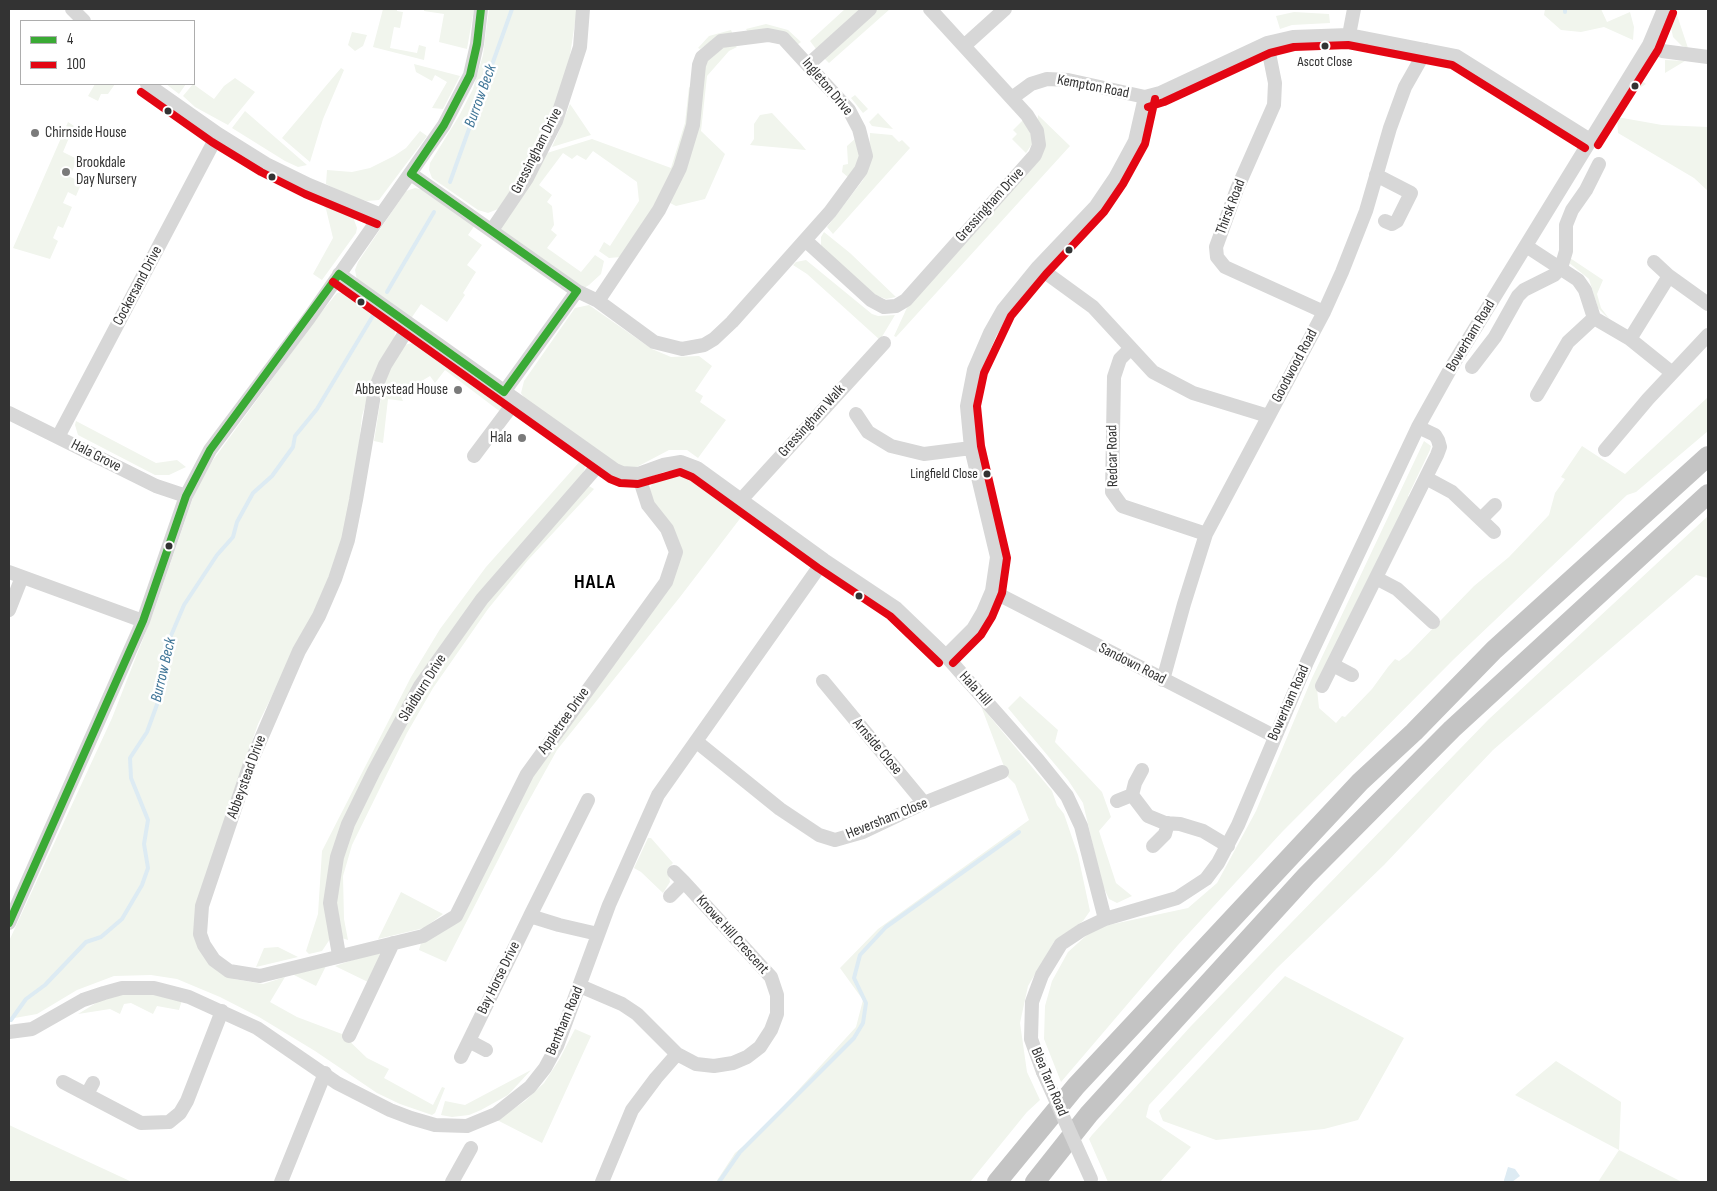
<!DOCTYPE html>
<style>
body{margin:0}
#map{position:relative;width:1717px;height:1191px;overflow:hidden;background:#fff;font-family:"Sofia Sans Condensed",sans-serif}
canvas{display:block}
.frame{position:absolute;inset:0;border:10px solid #333;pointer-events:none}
.legend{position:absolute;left:20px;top:20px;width:175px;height:65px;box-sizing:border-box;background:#fff;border:1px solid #adadad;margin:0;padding:6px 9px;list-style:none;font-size:15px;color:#333}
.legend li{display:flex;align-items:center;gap:10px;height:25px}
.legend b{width:25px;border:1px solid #adadad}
</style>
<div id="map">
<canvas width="1717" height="1191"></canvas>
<div class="frame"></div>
<ul class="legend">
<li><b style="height:6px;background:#3aaa35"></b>4</li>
<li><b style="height:6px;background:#e30613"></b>100</li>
</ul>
</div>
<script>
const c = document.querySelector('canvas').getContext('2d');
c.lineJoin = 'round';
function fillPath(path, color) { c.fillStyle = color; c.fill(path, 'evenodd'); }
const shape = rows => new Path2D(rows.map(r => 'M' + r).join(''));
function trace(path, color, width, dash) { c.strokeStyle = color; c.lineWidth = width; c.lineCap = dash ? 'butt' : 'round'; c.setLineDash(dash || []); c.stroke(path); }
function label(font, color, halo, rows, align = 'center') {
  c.font = font + ' "Sofia Sans Condensed",sans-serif'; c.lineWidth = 5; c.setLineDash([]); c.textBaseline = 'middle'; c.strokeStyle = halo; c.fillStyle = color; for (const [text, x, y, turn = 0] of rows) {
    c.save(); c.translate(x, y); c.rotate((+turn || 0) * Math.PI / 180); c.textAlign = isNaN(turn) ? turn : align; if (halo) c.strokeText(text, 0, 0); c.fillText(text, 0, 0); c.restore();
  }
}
fillPath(shape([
 [383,9,397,9,397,11,403,12,400,28,394,27,390,48,417,53,419,45,426,47,424,60,373,47],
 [424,9,474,9,467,49,439,42,444,14,424,11],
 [489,9,577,9,569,62,553,114,527,167,498,209,488,213,478,210,432,178,429,170,430,163,459,116,473,89,483,55],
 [845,9,863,9,816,49,810,41],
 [877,9,890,9,829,63,824,58],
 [1545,9,1601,9,1607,22,1630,12,1634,27,1633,40,1604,27,1581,32,1561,30,1544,15],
 [1294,12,1329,14,1330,23,1292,25,1280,29,1276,16],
 [1674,12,1676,12,1688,48,1682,46,1673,37,1671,27],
 [766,24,788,30,801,42,797,45,748,32,746,29],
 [731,30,733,35,715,39,700,49,698,48,709,36],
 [352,32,367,35,363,46,355,51,348,45],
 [734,44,737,47,729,51,707,76,701,131,725,154,705,199,676,206,670,203,706,59,719,47],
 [1665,60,1685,61,1665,73],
 [414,64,460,76,443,109,432,108,447,82,435,75,432,81,416,72],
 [341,68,344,70,323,119,310,162,282,138],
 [1637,77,1646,84,1622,99],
 [235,78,255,92,228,125,195,107,183,96,193,84,214,99,224,86],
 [95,84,115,84,108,94,101,94,98,101,88,96],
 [166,84,186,84,179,94],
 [689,87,692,89,685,140,664,192,621,257,609,258,599,251,604,242,610,246,639,201,637,182,593,151,586,160,577,155,572,159,563,153,539,185,552,195,547,202,552,206,554,225,551,230,557,235,547,248,581,272,595,255,604,261,601,274,589,285,584,288,502,231,501,226,547,153,592,139,671,168,685,123],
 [855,95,868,109,863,113,851,98],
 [570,104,591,135,552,147,560,129],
 [245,111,307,165,298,167,285,161,232,128],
 [772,113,801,144,806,150,750,145,754,139,754,124,760,115],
 [878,113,893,129,872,126,869,122],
 [1038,115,1070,146,896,337,894,336,910,301,1034,166],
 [1617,117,1662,125,1708,127,1708,191,1694,178,1618,133],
 [1024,119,1034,141,1026,153,1012,139,1017,134,1013,130],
 [68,122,74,126,63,152,77,159,70,177,82,182,76,196,68,192,63,203,72,207,63,228,58,226,53,238,58,241,50,259,13,248],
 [420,131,427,136,379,200,367,201,354,198,326,184,327,170,352,172,370,168,394,156,406,148],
 [870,133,892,135,899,142,902,140,910,148,833,234,827,227,863,180,869,165],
 [857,137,861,154,859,164,849,178,842,172,843,165,848,164,847,146],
 [415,188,425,190,475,225,468,235,482,245,467,265,476,272,463,293,465,295,447,322,421,304,410,320,357,280,355,270,358,262,406,191],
 [316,198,346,210,353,217,357,228,356,233,322,280,313,274,333,238,326,209],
 [824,232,850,253,896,297,886,299,875,295,821,246,821,237],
 [1570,258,1603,280,1597,294,1601,308,1611,321,1598,308,1589,279,1568,262],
 [806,260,872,314,878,316,895,315,880,340,807,274,793,265,796,262],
 [344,292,391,323,395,331,394,341,370,389,362,416,353,499,331,578,258,724,245,761,195,929,234,979,263,984,285,977,270,1002,297,1017,342,1034,367,1058,389,1069,384,1078,433,1105,442,1087,445,1088,435,1113,432,1115,400,1104,377,1093,315,1051,259,1017,220,997,177,979,151,975,114,976,77,990,37,1014,9,1019,9,941,112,718,154,611,196,489,211,463,316,319,337,293],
 [589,305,652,349,671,357,699,356,712,366,695,391,703,396,700,402,726,420,698,458,687,450,669,450,633,469,619,466,527,402,521,393,524,381,575,308],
 [419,342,506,405,502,413,445,370,435,383,430,376,400,394,403,401,388,399,383,443,374,441,384,378,403,345],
 [1708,397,1708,431,1636,492,1627,495,1454,659,1282,832,1178,945,1061,1082,1044,1039,1045,1006,1052,981,1068,952,1088,934,1104,926,1188,908,1217,883,1256,811,1312,678,1424,441,1431,446,1430,450,1408,496,1410,498,1317,689,1319,708,1336,723,1342,716,1345,717,1372,689,1388,667,1395,659,1399,661,1408,654,1474,586,1509,557,1549,515,1555,493,1565,479,1561,477,1582,446,1625,474],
 [76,421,156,463,177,460,186,467,169,475,155,475,78,435,75,425],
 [582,459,585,467,583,474,481,592,340,833,330,939,322,951,309,954,306,951,318,914,322,851,411,677,440,629,486,567],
 [686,473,742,516,680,597,557,750,522,813,446,962,419,950,423,936,456,916,527,774,666,582,676,552,648,505,650,488,655,479,667,474],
 [589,486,594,489,528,560,488,609,433,688,407,733,352,845,343,876,344,919,348,940,342,938,335,914,341,852,422,690,485,600,580,491],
 [1708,516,1708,578,1696,575,1493,750,1384,865,1277,968,1149,1105,1146,1117,1191,1147,1160,1182,1108,1182,1089,1139,1092,1135,1191,1026,1489,719],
 [1020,696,1058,730,1055,742,1102,792,1111,817,1099,831,1116,883,1132,896,1117,903,1109,899,1102,884,1083,803,1068,780,1008,708],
 [981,706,1052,791,1057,805,1064,814,1078,855,1090,911,1083,921,1054,942,1028,986,1020,1023,1027,1072,1040,1100,1027,1112,970,1182,716,1182,735,1153,757,1135,856,1027,863,1000,840,968,878,929,1029,820,1015,784,1008,777],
 [648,838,651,838,673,863,668,868,670,882,663,893,641,872,634,868],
 [401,892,443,914,424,928,378,939],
 [278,947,298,957,256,967,264,948],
 [376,952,382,955,370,983,335,966],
 [327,964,316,986,292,974],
 [1285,976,1404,1038,1358,1120,1324,1129,1216,1140,1163,1121,1159,1111],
 [142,991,182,1000,179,1010,157,1006,153,1014,131,1003,124,1004,120,1014,110,1009,78,1014,101,1000,122,993],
 [575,1029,591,1036,542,1143,497,1120,525,1101,544,1083,559,1060],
 [1556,1061,1621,1102,1619,1150,1682,1182,1598,1182,1619,1150,1515,1095],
 [531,1070,508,1095,481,1110,469,1115,452,1117,441,1115,445,1101,465,1105],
 [9,1125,132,1182,9,1182]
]), '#f1f5ed');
fillPath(shape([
 [1508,1167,1515,1169,1520,1176,1512,1182,1504,1182,1504,1180]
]), '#ddebf3');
trace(shape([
 [1565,9,1565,12],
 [450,182,512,9],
 [387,292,434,212],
 [11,1020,26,999,45,985,86,942,101,937,122,919,142,885,148,868,144,844,148,820,131,778,130,758,147,732,159,699,170,638,184,605,217,555,233,537,237,522,253,493,272,476,293,447,295,436,317,409,374,314],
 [719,1182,740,1152,854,1038,863,1023,866,1003,854,978,860,955,886,927,1019,832]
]), '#ddebf3', 4);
trace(shape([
 [72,9,84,21],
 [1349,35,1354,9],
 [1267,43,1275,83,1274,105,1237,189,1216,247,1217,257,1225,267,1324,312],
 [1649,45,1662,51,1708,57],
 [964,46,1005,9],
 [809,64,870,9],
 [147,84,218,134,266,164,309,185,381,215],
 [1012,98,1031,84,1047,79,1068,80,1145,97,1160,93,1267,43,1293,37,1349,35,1456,56,1590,140],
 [411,174,577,291,598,301,654,342,682,349,704,345,714,339,732,322,830,212,861,170,866,156,859,129,849,110,783,38,768,35,721,41,702,57,699,65,693,125,680,168,659,210,598,301],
 [1376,175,1411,193,1397,221,1392,224,1385,221],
 [492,230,527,178,556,121,580,47,583,9],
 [805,240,871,300,884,307,896,306,906,300,1035,155,1039,145,1037,131,1027,115,930,9],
 [1526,246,1578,280,1585,290,1594,318,1630,339,1671,372],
 [1654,262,1669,276],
 [1038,267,1093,307,1153,372,1193,393,1268,416],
 [339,274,615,470,622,473,638,474,663,465,681,462,697,468,824,560,896,608,946,656,1038,760,1067,796,1081,826,1105,919],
 [410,325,385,365,375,389,356,500,348,540,335,579,319,616,299,651,250,764,202,906,200,934,204,945,214,960,229,971,260,976,423,936,456,916,527,774,666,582,676,552,667,529,648,505,638,474],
 [1630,339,1669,276,1708,304],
 [1130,349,1120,359,1114,377,1112,492,1122,506,1206,534],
 [1472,367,1495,337,1518,296,1524,290,1554,275,1561,268,1566,251,1566,225,1572,210,1586,190,1599,164],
 [504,392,577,291],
 [1537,395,1568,342,1594,318],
 [9,413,156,486,186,496],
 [856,414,868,432,891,446,924,454,971,448],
 [58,437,218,134],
 [1605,450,1648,399,1708,335],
 [474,456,516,400],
 [1426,478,1452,492,1494,532],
 [740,501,884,343],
 [1481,519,1495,505],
 [9,572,143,621],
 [1376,578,1397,589,1433,622],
 [992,591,1274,736],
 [9,610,22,577],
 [946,656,973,629,983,612,992,591,997,557,971,448,967,406,974,370,990,333,1003,310,1038,267,1096,206,1115,178,1135,141,1145,97],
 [1333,665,1352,675],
 [1163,680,1184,604,1206,534,1324,312,1342,272,1366,211,1390,128,1405,87,1426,50],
 [823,681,924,803],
 [1322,686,1437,455,1440,447,1438,440,1435,435,1418,427],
 [697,742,780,809,819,835,835,840,863,832,924,803,1002,772],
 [1132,795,1148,816,1165,823,1180,824,1203,831,1228,846],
 [588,800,530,916,559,925,598,934],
 [1117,801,1132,795,1135,783,1142,770],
 [1153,846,1165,834,1168,823],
 [670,896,684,882,674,872],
 [9,923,143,621,186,496,210,450,309,318,444,125,470,75,477,44,481,9],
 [339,955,330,903,337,857,348,824,374,771,420,686,482,599,602,461],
 [580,986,622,1004,637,1014,677,1054,696,1064,714,1066,733,1063,747,1057,760,1047,771,1030,777,1014,777,995,771,977,684,882],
 [9,1032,32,1029,83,1000,104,993,122,988,154,988,189,997,257,1028,337,1083,390,1110,411,1118,435,1125,467,1126,496,1114,530,1087,545,1068,557,1046,609,905,658,795,824,560],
 [349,1036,393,943],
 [469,1041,486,1050],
 [461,1057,530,916],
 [1043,1072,1031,1039,1032,1002,1042,975,1061,944,1082,930,1105,919,1177,898,1206,879,1218,863,1238,825,1307,662,1418,427,1452,366,1649,45,1664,9],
 [63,1082,141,1123,169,1122,180,1113,187,1101,222,1011],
 [87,1094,93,1083],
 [281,1182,325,1073],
 [452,1182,471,1148],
 [602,1182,632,1110,656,1078,677,1054]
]), '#d7d7d7', 14);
trace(shape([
 [997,1182,1076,1086,1360,782,1414,732,1494,650,1708,456],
 [1035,1182,1089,1114,1306,876,1452,729,1708,494]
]), '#c4c4c4', 20);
trace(shape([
 [1043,1072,1091,1179]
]), '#d7d7d7', 14);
trace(shape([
 [411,174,577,291],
 [411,174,444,125,470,75,477,44,481,9],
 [339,274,504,392],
 [504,392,577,291],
 [9,923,143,621,186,496,210,450,339,274]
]), '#3aaa35', 8);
trace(shape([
 [141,92,212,142,261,172,305,194,377,224],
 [1148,107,1164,102,1270,53,1294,47,1348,45,1452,65,1585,148],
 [1598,145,1658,50,1673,13],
 [333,282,610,479,620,483,638,484,680,472,692,477,818,568,890,616,939,663],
 [953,663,981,635,992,617,1002,593,1007,558,981,446,977,406,984,373,1011,316,1046,274,1104,212,1123,184,1145,144,1155,99]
]), '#e30613', 8);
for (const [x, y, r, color] of [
 [1325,46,4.5,"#333"],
 [1635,86,4.5,"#333"],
 [168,111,4.5,"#333"],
 [35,133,5,"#7a7a7a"],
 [66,172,5,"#7a7a7a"],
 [272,177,4.5,"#333"],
 [1069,250,4.5,"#333"],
 [361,302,4.5,"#333"],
 [458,390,5,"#7a7a7a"],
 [522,438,5,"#7a7a7a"],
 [987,474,4.5,"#333"],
 [169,546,4.5,"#333"],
 [859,596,4.5,"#333"]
]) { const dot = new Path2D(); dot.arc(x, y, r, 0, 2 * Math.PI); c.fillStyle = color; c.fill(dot); trace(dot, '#fff', 2); }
label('14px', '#333', '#fff', [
 ["Ascot Close",1325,62],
 ["Lingfield Close",978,474,"right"]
]);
label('15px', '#333', '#fff', [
 ["Ingleton Drive",827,87,50],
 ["Kempton Road",1093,87,11],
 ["Gressingham Drive",537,151,-63],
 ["Gressingham Drive",990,205,-48],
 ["Thirsk Road",1231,207,-69],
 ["Cockersand Drive",138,286,-62],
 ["Bowerham Road",1471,336,-59],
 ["Goodwood Road",1295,366,-62],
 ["Gressingham Walk",812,421,-48],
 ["Hala Grove",96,456,27],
 ["Redcar Road",1113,456,-91],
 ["Sandown Road",1132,664,27],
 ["Slaidburn Drive",423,688,-58],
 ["Hala Hill",975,689,48],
 ["Bowerham Road",1289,703,-66],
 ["Appletree Drive",564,721,-55],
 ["Arnside Close",877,747,50],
 ["Abbeystead Drive",247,777,-70],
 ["Heversham Close",887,819,-22],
 ["Knowe Hill Crescent",732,935,48],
 ["Bay Horse Drive",499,978,-64],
 ["Bentham Road",565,1021,-67],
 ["Blea Tarn Road",1049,1082,67]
]);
label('15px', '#333', '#fff', [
 ["Chirnside House",45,133],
 ["Brookdale",76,163],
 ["Day Nursery",76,180],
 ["Abbeystead House",448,390,"right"],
 ["Hala",512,438,"right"]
], 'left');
label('italic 16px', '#3f7597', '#fff', [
 ["Burrow Beck",481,96,-70],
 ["Burrow Beck",164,670,-77]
]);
c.letterSpacing = '1px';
label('bold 20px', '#000', '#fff', [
 ["HALA",595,583]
]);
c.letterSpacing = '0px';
</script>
